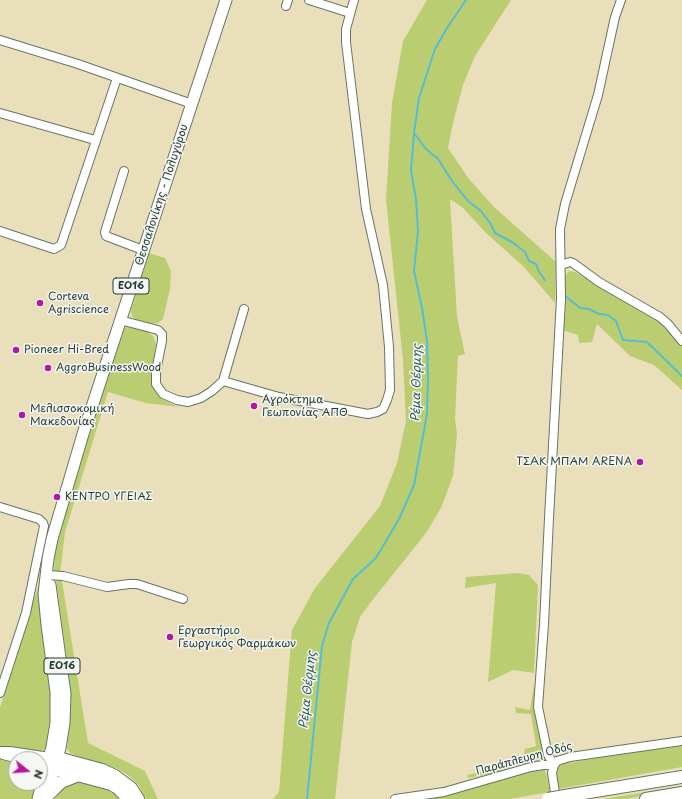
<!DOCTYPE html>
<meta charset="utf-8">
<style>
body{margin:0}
#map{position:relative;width:682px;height:799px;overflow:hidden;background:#eadfbb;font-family:"Playpen Sans",sans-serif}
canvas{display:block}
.north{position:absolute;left:8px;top:751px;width:40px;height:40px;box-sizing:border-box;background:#f6f6f2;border:1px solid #a0aca6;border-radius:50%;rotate:107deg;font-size:11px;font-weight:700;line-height:16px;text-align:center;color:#1f3d34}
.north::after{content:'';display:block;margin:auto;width:14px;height:18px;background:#b5179e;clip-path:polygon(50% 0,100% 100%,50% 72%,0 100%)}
</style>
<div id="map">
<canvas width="682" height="799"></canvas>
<div class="north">N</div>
</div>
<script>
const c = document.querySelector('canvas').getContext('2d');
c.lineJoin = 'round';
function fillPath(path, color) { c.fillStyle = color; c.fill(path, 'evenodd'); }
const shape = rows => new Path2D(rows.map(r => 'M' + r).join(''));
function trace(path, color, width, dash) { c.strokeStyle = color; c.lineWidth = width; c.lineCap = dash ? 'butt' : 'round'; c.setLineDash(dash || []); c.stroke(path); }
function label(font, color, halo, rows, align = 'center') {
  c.font = font + ' "Playpen Sans",sans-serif'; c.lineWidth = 3; c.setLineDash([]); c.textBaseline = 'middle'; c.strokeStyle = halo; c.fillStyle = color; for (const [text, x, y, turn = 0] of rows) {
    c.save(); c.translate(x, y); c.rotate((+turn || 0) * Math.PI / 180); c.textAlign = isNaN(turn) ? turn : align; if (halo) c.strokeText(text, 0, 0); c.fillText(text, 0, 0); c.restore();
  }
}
fillPath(shape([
 [427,0,511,0,475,56,463,85,453,123,448,148,469,179,494,207,556,262,555,303,524,267,486,233,462,207,450,199,457,317,465,354,458,356,455,419,457,434,453,476,441,508,426,533,371,602,360,617,352,642,335,799,273,799,279,792,292,630,315,588,380,506,397,463,406,421,403,360,386,200,392,103,403,41],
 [149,253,165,258,171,271,170,289,163,319,158,323,150,324,138,321,132,316,131,311],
 [569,271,575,272,662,322,669,330,682,347,682,390,654,365,630,356,597,324,592,342,579,343,578,335,562,330,561,282],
 [128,326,146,331,153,336,156,344,152,371,151,384,156,393,162,399,178,407,146,403,108,392,65,532,60,574,54,572,55,550,58,531,101,390,124,328],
 [518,573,529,575,538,585,534,673,513,670,488,682,496,583,465,588,466,577],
 [41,580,52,681,53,716,46,748,40,752,0,748,0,708,31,607],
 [56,580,62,581,88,743,145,771,158,799,146,799,138,784,128,775,118,769,75,755,70,753,67,748,71,706,66,653],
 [534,685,537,686,535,708,546,760,495,773,468,778,467,775,522,762,525,749,536,746,531,714,516,713,515,707,530,710],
 [682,743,682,767,558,789,556,772,558,767,563,764],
 [0,758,16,761,16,783,39,783,34,799,0,799],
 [539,769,544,769,546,773,550,792,510,799,411,799],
 [74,782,84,782,104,787,114,793,119,799,55,799,62,789],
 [682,786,682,789,626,799,603,799]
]), '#bbcd71');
trace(shape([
 [414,133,426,149,438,159,452,181,468,201,481,211,490,223,495,233,512,242,525,252,529,261,536,264,539,272,545,280],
 [564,295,580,308,589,309,599,314,608,315,616,321,623,340,647,342,682,376],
 [307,799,322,646,329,623,353,579,376,558,399,519,414,485,427,414,428,378,427,341,422,308,414,271,418,231,416,199,411,171,414,133,419,98,435,49,447,28,466,0]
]), '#55bdd2', 2);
const minor = shape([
 [309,0,350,13],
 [286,6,288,0],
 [0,40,78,64,192,104],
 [0,113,95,140],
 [124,171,105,232,106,236,143,250],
 [0,231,54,249,61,245,117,78],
 [561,265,570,262,573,263,599,282,660,317,668,324,682,341],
 [120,320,158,330,162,334,162,341,156,371,156,384,163,394,177,400,188,402,201,398,212,391,223,381,244,309],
 [223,381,279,397,368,414,377,412,383,409,387,400,390,390,389,347,383,285,366,209,346,42,346,29,354,0],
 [0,507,39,519,43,523,44,526,26,613,0,693],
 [47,575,63,576,107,587,129,584,137,584,183,599],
 [0,751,10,751,50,757],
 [3,755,19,759],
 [554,765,548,755,538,707,544,624,549,518,561,299,560,229,565,204,598,95,615,17,621,0],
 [554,765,552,773,556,799],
 [395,799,444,792,531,767,543,765,554,765,557,761,570,757,682,741]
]);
const major = shape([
 [48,791,60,748,64,723,65,694,50,585],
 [38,799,52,747,56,723,56,692,47,625,44,594,48,559,52,539,83,434,226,0]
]);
const highway = shape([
 [58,758,102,770,115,776,131,788,138,799],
 [55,769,111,784,118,788,128,799],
 [565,796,682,777],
 [46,797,61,782,79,775],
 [646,799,682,793]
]);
trace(minor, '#667663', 10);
trace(major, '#667663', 13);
trace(highway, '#667663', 14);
trace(minor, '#fff', 8);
trace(major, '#fff', 11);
trace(highway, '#fff', 12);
const highwayBridge = shape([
 [548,799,565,796]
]);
trace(highwayBridge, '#667663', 14, []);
trace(highwayBridge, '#fff', 12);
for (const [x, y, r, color] of [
 [40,303,4,"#b5179e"],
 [16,350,4,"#b5179e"],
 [48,368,4,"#b5179e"],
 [254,406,4,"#b5179e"],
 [22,415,4,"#b5179e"],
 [640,462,4,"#b5179e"],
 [57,497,4,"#b5179e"],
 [170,637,4,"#b5179e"]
]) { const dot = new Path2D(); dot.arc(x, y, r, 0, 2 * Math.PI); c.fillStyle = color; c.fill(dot); trace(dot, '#f6f6f2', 1.5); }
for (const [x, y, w] of [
 [131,286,36],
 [62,666,36]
]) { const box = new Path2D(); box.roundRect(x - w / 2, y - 8, w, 16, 3); c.fillStyle = '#f6f6f2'; c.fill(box); trace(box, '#1f3d34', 1); }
label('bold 10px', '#1f3d34', null, [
 ["ΕΟ16",131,286],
 ["ΕΟ16",62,666]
]);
label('11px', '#1f3d34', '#f6f6f2', [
 ["Θεσσαλονίκης - Πολυγύρου",162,195,-72],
 ["Παράπλευρη Οδός",524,759,-15]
]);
label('11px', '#1f3d34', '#f6f6f2', [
 ["Corteva",48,297],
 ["Agriscience",48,310],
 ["Pioneer Hi-Bred",24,350],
 ["AggroBusinessWood",56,368],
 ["Αγρόκτημα",262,400],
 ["Γεωπονίας ΑΠΘ",262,413],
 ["Μελισσοκομική",30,409],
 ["Μακεδονίας",30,422],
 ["ΤΣΑΚ ΜΠΑΜ ARENA",632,462,"right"],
 ["ΚΕΝΤΡΟ ΥΓΕΙΑΣ",65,497],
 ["Εργαστήριο",178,631],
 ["Γεωργικός Φαρμάκων",178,644]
], 'left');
label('italic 12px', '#2c5d5c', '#f6f6f2', [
 ["Ρέμα Θέρμης",417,383,-89],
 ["Ρέμα Θέρμης",308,690,-84]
]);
</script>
